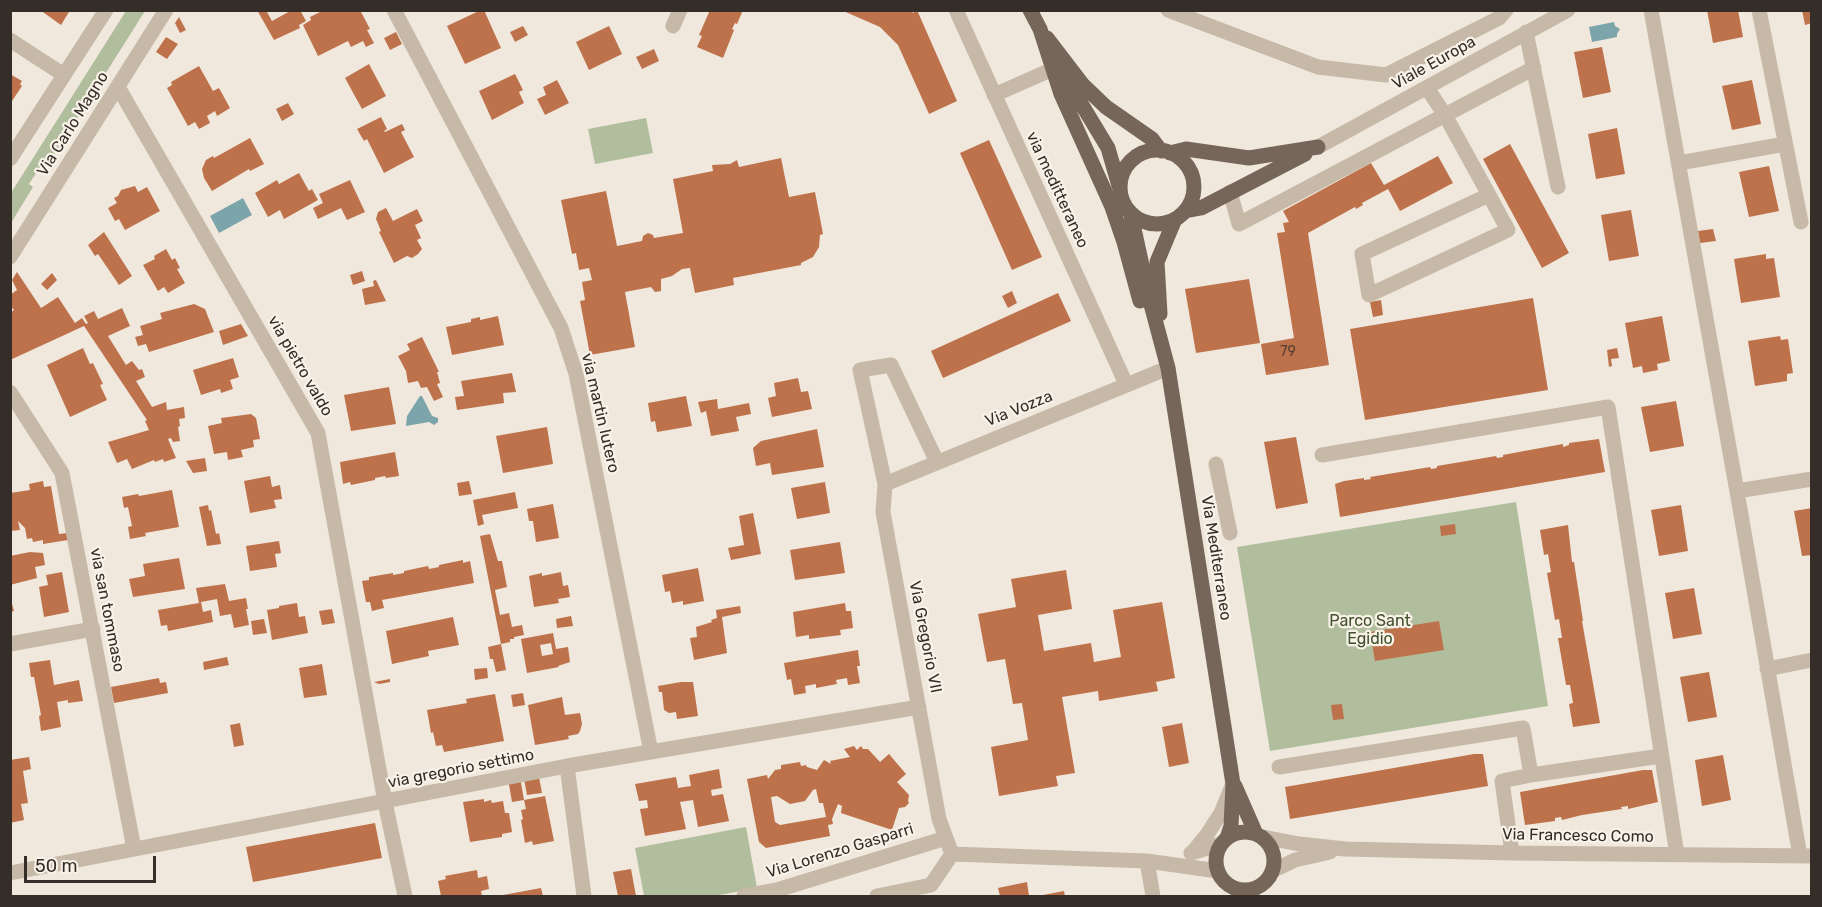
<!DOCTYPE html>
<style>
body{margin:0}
#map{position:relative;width:1822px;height:907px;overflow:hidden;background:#f0e8dc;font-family:Rubik,sans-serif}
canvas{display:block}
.frame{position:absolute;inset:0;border:12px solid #352d28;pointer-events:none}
.scale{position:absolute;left:24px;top:856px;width:132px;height:27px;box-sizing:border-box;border:3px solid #352d28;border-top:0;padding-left:8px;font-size:18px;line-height:21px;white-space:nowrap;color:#352d28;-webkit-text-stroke:4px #f8f2e8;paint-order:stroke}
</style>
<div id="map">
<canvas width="1822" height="907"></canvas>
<div class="frame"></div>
<div class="scale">50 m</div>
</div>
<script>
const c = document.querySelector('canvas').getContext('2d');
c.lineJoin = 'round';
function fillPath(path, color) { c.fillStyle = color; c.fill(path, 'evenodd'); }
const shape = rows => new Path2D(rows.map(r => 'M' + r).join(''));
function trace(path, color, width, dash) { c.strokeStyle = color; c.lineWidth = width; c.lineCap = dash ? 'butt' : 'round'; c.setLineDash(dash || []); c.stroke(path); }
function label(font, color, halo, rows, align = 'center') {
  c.font = font + ' Rubik,sans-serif'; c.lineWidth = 4.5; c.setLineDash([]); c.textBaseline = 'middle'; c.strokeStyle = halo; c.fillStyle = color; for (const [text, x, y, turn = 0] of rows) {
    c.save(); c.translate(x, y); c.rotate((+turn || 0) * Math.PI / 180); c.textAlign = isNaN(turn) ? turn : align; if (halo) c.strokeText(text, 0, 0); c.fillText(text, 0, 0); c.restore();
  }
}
fillPath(shape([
 [126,11,145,11,47,166,42,164,29,184,33,187,11,223,11,193],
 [646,118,653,153,595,164,588,129],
 [1516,502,1548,706,1270,751,1237,547],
 [746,827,757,888,714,896,644,896,635,848]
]), '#b0be9d');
fillPath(shape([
 [1614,22,1615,26,1620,29,1617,34,1617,37,1592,42,1589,27],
 [243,198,252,215,219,233,210,216],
 [420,396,422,396,432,416,438,418,438,422,434,425,429,422,406,426,407,416]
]), '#7ca5ab');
fillPath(shape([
 [40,10,68,10,69,12,61,25],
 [257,10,266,10,272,21,292,10,300,10,306,21,299,25,300,28,274,40],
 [324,10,360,10,370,29,367,30,374,43,366,47,363,41,351,47,348,41,318,56,303,25,311,20,310,17],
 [481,10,484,10,501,48,465,64,447,26],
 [710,10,743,10,737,24,735,23,732,29,734,30,723,58,697,47,702,36,699,35],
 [841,10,911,10,913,13,917,10,957,101,929,114,898,45,880,27],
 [1707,10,1738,10,1743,37,1713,43],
 [1802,10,1812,10,1812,23,1805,25],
 [179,17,186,30,180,33,175,23],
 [523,26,528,35,515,42,510,32],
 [609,26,622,54,589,70,576,42],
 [396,32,402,44,390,50,384,38],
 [166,37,178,44,167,59,156,52],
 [1602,47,1611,92,1583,98,1574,52],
 [654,49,659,61,642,69,636,57],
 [369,64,386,96,362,109,345,78],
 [199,66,213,91,219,88,230,108,217,116,215,111,207,116,210,123,199,129,195,122,188,126,167,88,172,85,171,82],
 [10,74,22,81,20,84,22,86,10,104],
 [515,74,523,90,519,92,524,103,492,120,479,91],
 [557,80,569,103,545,115,537,99,546,95,543,87],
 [1752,80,1761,124,1732,130,1722,86],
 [288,103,294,114,282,121,276,109],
 [381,117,387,129,384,131,385,132,402,124,405,130,401,132,414,157,384,173,367,139,364,141,357,129],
 [1617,128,1625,174,1596,179,1588,134],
 [250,138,264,164,250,171,249,169,212,191,204,178,202,169,206,160,213,156,214,158],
 [989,140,1042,257,1012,270,960,153],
 [1510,144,1569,253,1542,268,1483,159],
 [1438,156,1453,183,1400,211,1388,189,1362,203,1363,205,1356,209,1355,207,1308,233,1329,365,1266,375,1261,344,1294,338,1277,233,1285,232,1283,223,1289,222,1283,211,1371,163,1384,185],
 [781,158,789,197,815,192,823,234,820,235,819,247,813,257,801,263,801,265,733,278,734,285,695,293,690,268,682,269,672,276,661,279,661,291,655,292,651,287,625,292,635,347,590,355,580,301,585,300,582,282,592,280,589,268,579,270,576,253,572,254,561,200,606,191,617,246,642,241,643,236,648,233,653,235,654,238,683,233,673,179,713,171,712,165,730,164,737,160,739,167],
 [1769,166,1779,211,1749,217,1739,172],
 [299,173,309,191,312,189,318,200,284,219,280,210,268,217,255,193,277,180,279,184],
 [350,180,365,212,347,220,341,208,318,219,313,208,323,203,319,194],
 [135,186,138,192,147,187,160,211,125,230,119,219,115,221,108,208,117,203,114,198,118,196,121,190],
 [386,208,393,221,417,209,423,221,415,225,421,238,417,240,422,249,418,254,412,258,407,256,394,263,379,232,381,231,376,219,378,212],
 [1631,210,1639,256,1609,261,1601,215],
 [1713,229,1716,241,1700,243,1698,231],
 [104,232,132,276,119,285,98,254,95,256,88,245],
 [166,249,172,260,175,258,180,268,177,269,185,283,168,293,164,287,158,291,143,265,155,259,154,256],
 [1766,254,1766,259,1774,258,1780,297,1741,303,1734,259],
 [362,271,365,281,353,285,350,275],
 [17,272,41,308,58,297,75,323,82,318,86,324,88,323,84,316,94,311,98,319,122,308,130,326,108,336,126,365,132,361,139,370,142,369,145,377,136,381,152,407,166,402,167,410,184,407,185,418,179,419,180,426,178,427,180,441,173,442,171,438,168,439,176,458,164,462,163,459,155,462,154,460,132,469,127,459,117,463,108,442,149,430,145,421,147,420,84,326,10,360,10,313,14,310,10,305,10,295,17,290,12,280],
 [52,273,57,280,47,290,41,284],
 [1249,279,1260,343,1196,353,1185,289],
 [376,280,386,301,365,305,362,289,374,286,373,281],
 [1012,291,1017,303,1008,308,1002,296],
 [1058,293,1071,321,943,378,931,351],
 [1533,298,1548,390,1365,420,1350,329],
 [1381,300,1383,315,1373,317,1370,302],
 [194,304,205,309,214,332,149,352,146,344,138,346,135,337,143,335,140,326,162,319,160,313],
 [498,316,504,345,452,355,446,327,471,322,471,319,480,317,480,320],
 [1662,316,1670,361,1657,364,1658,370,1643,373,1642,366,1633,368,1625,323],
 [241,324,248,336,223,345,219,331],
 [1780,336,1781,340,1788,339,1793,373,1787,374,1787,381,1755,386,1748,341],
 [422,337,439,372,437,372,440,383,437,384,443,397,434,401,427,387,421,388,418,381,408,383,406,371,398,356,410,350,407,344],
 [83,348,90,364,93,363,103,384,100,385,107,400,70,417,47,365],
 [1617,348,1619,358,1611,359,1612,366,1609,367,1607,350],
 [233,358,239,377,230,380,233,389,221,393,220,389,201,395,193,370],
 [512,373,516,392,503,393,504,403,457,410,455,397,464,396,461,381],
 [798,378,801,392,808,391,812,409,772,417,768,398,776,396,774,383],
 [389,387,396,424,351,431,344,395],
 [686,396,692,426,657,432,655,421,651,422,648,403],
 [717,399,718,409,749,403,751,414,736,417,739,431,711,436,706,411,701,413,698,402],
 [1676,401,1684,446,1650,452,1641,407],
 [251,414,256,418,260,439,253,440,254,447,241,450,243,457,228,460,227,452,214,454,208,426,222,423,221,418],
 [547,427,553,464,503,473,496,436],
 [817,429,824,467,772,475,770,463,756,466,753,448,761,441],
 [1296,437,1308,503,1276,509,1264,442],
 [1599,439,1605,472,1340,517,1335,484,1344,481,1364,478,1364,480,1371,479,1370,477,1430,467,1431,469,1437,468,1437,466,1496,456,1497,458,1503,457,1503,455,1524,451,1563,444,1563,447,1569,445,1569,443],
 [395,452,399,476,386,478,385,476,375,478,375,480,351,485,350,482,343,484,340,462],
 [205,458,207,471,193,473,186,461],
 [270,476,272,487,280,485,282,499,274,500,276,508,250,513,244,481],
 [43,481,44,487,51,486,59,534,67,533,68,540,43,544,43,540,33,542,32,538,27,539,25,528,18,521,20,530,10,531,10,493,30,490,29,484],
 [469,481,472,494,459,496,457,483],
 [825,482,830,513,797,519,791,488],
 [172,490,179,527,145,533,146,536,130,539,128,527,132,526,128,507,124,508,122,497,138,494,139,496],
 [515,492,518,508,482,515,484,524,478,526,473,500],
 [553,504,559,538,536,542,533,521,529,521,527,509],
 [208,505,209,511,211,510,216,534,219,533,221,544,207,546,199,507],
 [1681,505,1688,551,1659,556,1651,510],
 [1812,508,1812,555,1802,556,1794,511],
 [753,513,761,554,731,560,728,548,744,545,739,516],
 [1455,524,1456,534,1441,536,1440,526],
 [1568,525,1572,562,1574,562,1583,621,1582,621,1600,723,1573,727,1569,704,1573,703,1570,685,1566,685,1558,638,1562,638,1559,619,1555,620,1547,573,1551,572,1548,554,1544,555,1540,530],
 [490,534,498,561,502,561,507,587,495,590,500,615,509,613,512,627,522,625,524,635,514,637,514,639,510,639,510,642,501,644,480,536],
 [279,541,281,553,275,554,277,567,250,571,246,546],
 [840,542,845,573,795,580,790,550],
 [30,552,43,553,45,565,35,567,37,578,10,585,10,556],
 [179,558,185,589,133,597,129,579,145,576,143,564],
 [463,560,463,563,470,561,474,583,382,600,384,608,372,611,370,602,366,602,362,581,369,580,369,577,393,573,393,575,404,573,404,571,428,566,429,569,439,567,439,565],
 [698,568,704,601,683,605,683,601,672,603,670,591,665,592,662,575],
 [1066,570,1072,609,1038,615,1044,651,1091,643,1094,662,1121,657,1113,610,1162,602,1175,678,1156,682,1158,691,1099,701,1098,691,1062,697,1075,773,1056,776,1058,786,999,796,991,747,1028,740,1022,703,1013,704,1005,659,987,662,978,614,1016,607,1011,579],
 [62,572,69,612,44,617,39,587,48,585,46,575],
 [561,572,563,586,568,585,570,597,558,599,559,603,534,607,529,576,542,573,542,576],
 [225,584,229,601,246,598,248,609,246,609,249,625,234,628,231,614,220,616,217,599,201,602,203,612,211,610,213,622,168,631,167,625,161,626,158,610,199,603,196,588],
 [1694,588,1702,634,1673,639,1665,593],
 [10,597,14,611,10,612],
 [297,603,299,617,305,616,308,633,272,640,267,610,279,608,279,606],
 [845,603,846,611,851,611,853,628,840,630,841,635,809,639,809,635,796,637,793,612],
 [740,606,741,613,722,617,727,653,694,660,690,638,697,637,696,627,712,622,711,620,717,618,716,610],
 [332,609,335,623,322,625,319,611],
 [571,616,573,626,557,628,556,619],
 [453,617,459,645,428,651,429,656,392,664,386,631],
 [264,619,267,633,253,635,251,621],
 [1439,621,1444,650,1375,661,1370,632],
 [553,633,556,649,568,647,570,662,558,666,559,667,527,673,521,639],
 [551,643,553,654,542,656,540,645],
 [501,644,506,670,496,672,493,659,490,659,488,647],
 [858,650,860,666,857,666,860,683,848,685,847,678,836,680,837,684,816,688,816,684,805,686,806,693,794,695,791,679,787,680,784,663],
 [227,657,229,665,204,670,203,662],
 [50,660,54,685,79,680,83,701,68,703,68,700,57,702,61,727,41,731,39,716,41,715,34,677,31,677,29,663],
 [322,664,327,695,304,698,299,668],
 [487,668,488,678,475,680,474,669],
 [1709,672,1717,717,1688,722,1680,677],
 [159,678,160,683,166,682,168,693,114,703,111,687],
 [390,679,390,682,379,684,374,682],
 [681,682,693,682,698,716,677,719,676,712,669,713,664,710,662,692,659,692,658,686],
 [523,693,525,705,513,707,511,695],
 [495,694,504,741,444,752,442,745,436,746,433,732,431,733,427,710,467,703,466,699],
 [562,697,565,715,580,713,582,724,580,731,578,734,568,736,569,739,535,745,528,705],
 [1342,704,1344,719,1333,720,1331,705],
 [240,723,244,745,234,747,230,725],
 [1182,723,1189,763,1169,767,1162,727],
 [854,746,857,750,861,746,863,749,868,749,880,762,889,754,906,774,897,782,909,795,908,801,909,803,905,807,899,808,892,830,841,813,842,806,838,804,832,819,833,824,828,825,830,836,766,848,759,842,747,779,767,775,768,779,775,770,781,769,781,765,800,762,801,766,806,765,807,767,817,770,824,760,831,764,830,761,850,757,844,749],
 [816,789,819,803,823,803,826,817,780,825,775,822,771,797,777,796,790,804,805,801,813,790],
 [1474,754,1483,754,1488,786,1290,819,1285,787],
 [1723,755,1731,800,1702,806,1695,760],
 [29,757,31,769,23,771,28,803,21,804,24,820,10,823,10,760],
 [719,769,722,788,711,790,712,796,723,794,729,821,698,827,693,800,680,802,686,829,645,836,640,809,648,808,647,800,639,801,635,784,676,777,678,788,691,786,689,775],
 [1643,770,1652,770,1658,802,1628,809,1628,806,1621,807,1622,809,1582,815,1562,820,1561,817,1555,818,1555,821,1525,825,1520,792],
 [520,777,524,800,512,802,508,779],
 [539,777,542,793,527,795,524,779],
 [545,796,554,841,533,845,532,841,525,843,521,820,523,819,521,810,526,809,524,800],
 [484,799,484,802,491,800,492,803,503,801,505,813,509,813,512,832,502,834,502,837,470,842,463,802],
 [375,823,382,858,253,882,246,847],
 [631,869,636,896,618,896,613,872],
 [477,870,478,878,487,876,489,889,481,891,482,896,441,896,438,881,446,879,445,876],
 [1027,882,1029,896,1000,896,998,888],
 [541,888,543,896,503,896,503,895],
 [1064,891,1065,896,1043,896,1043,895]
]), '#be724c');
trace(shape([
 [394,10,561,328,576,374,651,752],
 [956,10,1126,384],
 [1168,10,1318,67,1386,75,1499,18,1506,10],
 [1651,10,1739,503,1800,856],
 [1759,10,1801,222],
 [673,26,680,10],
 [1526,32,1558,187],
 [10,40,64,75],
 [118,87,318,433,385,802,405,896],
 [1427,88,1445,115,1489,195,1362,254,1369,295,1508,230,1489,195],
 [994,95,1053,69],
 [1318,147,1568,10],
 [10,159,106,10],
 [1679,163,1785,144],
 [1230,192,1239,224,1534,68],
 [10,257,166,10],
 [10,392,62,473,134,849],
 [1322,455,1608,407,1677,855],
 [937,462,891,365,860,370,885,484,883,512,939,819,952,854,1147,861,1218,871],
 [1216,464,1230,533],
 [885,484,1168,368],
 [1737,491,1812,479],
 [10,644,93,629],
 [1767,669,1812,660],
 [567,766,584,896],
 [1279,767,1523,728,1531,775,1661,756],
 [1263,837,1299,844,1345,849,1512,853,1812,856],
 [1191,853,1221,844],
 [1192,853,1206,836,1221,813,1232,786],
 [1512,853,1502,781,1531,775],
 [1147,861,1153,896],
 [1272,871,1295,860,1330,852],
 [10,873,567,766,919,707],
 [744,896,777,890,946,838],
 [877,896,931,885,952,854]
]), '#c7b9a8', 15);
trace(shape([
 [1030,10,1040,29,1061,94,1112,207,1124,242,1140,301],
 [1047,38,1083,85,1106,107,1152,139,1161,151],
 [1060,66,1073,90,1108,148,1119,186],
 '1120 187a37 37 0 1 1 74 0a37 37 0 1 1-74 0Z',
 [1170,153,1186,149,1249,158,1318,147],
 [1185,211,1201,208,1305,154],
 [1131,215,1149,297,1168,368,1233,784,1231,826,1227,838],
 [1160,314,1157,262,1175,219],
 [1235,786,1256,834],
 '1216 861a29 29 0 1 1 58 0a29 29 0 1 1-58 0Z'
]), '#76665a', 15);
label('14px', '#573e31', null, [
 ["79",1288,352]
]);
label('16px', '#352d28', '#f8f2e8', [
 ["Viale Europa",1434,63,-29],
 ["Via Carlo Magno",73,124,-58],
 ["via meditteraneo",1057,190,65],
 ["via pietro valdo",300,366,60],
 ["Via Vozza",1019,409,-22],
 ["via martin lutero",600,413,77],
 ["Via Mediterraneo",1216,558,81],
 ["via san tommaso",107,610,79],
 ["Via Gregorio VII",925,637,79],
 ["via gregorio settimo",461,769,-11],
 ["Via Francesco Como",1578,836,1],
 ["Via Lorenzo Gasparri",840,851,-17]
]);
label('16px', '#41512d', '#f8f2e8', [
 ["Parco Sant",1370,621],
 ["Egidio",1370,639]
]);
</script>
